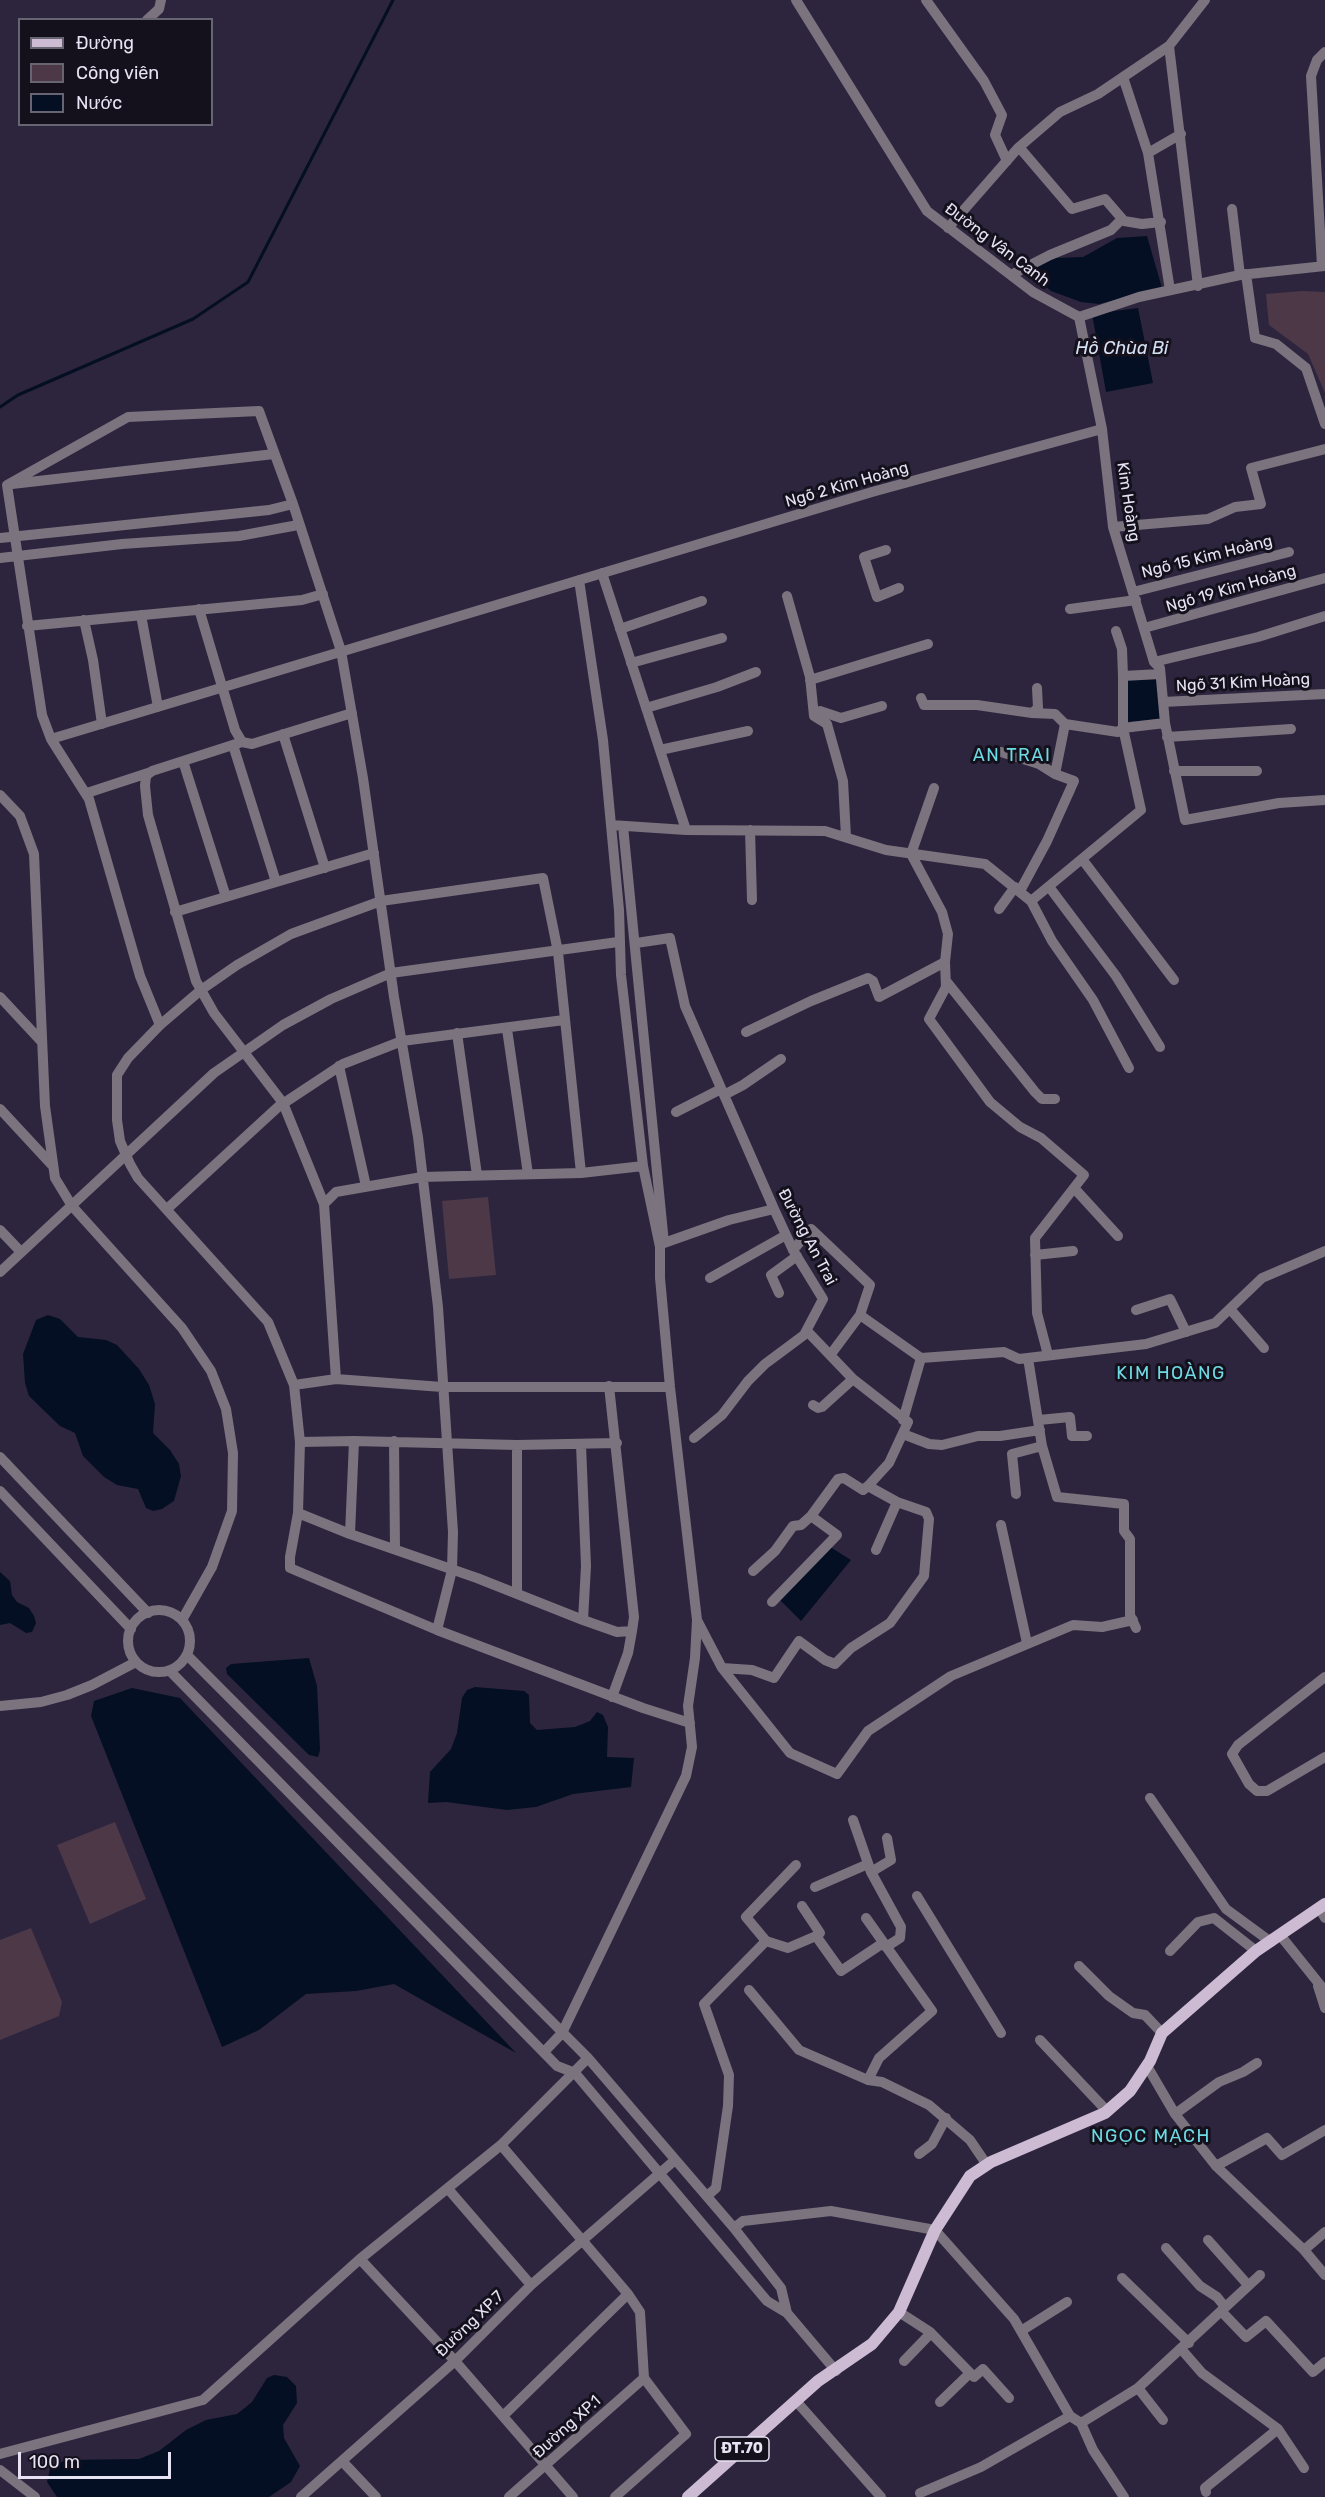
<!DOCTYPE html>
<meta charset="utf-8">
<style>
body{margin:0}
#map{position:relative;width:1325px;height:2497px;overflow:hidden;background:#2d253e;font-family:Rubik,sans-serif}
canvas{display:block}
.legend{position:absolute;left:18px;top:18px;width:195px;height:108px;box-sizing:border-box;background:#14111c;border:2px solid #686572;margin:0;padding:8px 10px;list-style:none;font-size:18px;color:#e7e3f4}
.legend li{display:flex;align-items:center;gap:12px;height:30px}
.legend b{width:30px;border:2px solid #686572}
.scale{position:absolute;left:18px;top:2452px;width:153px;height:27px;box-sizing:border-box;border:3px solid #e7e3f4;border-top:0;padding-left:8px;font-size:18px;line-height:21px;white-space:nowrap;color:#e7e3f4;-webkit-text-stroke:4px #14111c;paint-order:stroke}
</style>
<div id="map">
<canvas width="1325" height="2497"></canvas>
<ul class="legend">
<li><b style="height:8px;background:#cdbbd3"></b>Đường</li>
<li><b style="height:16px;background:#4d3848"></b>Công viên</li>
<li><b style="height:16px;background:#040f24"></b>Nước</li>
</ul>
<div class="scale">100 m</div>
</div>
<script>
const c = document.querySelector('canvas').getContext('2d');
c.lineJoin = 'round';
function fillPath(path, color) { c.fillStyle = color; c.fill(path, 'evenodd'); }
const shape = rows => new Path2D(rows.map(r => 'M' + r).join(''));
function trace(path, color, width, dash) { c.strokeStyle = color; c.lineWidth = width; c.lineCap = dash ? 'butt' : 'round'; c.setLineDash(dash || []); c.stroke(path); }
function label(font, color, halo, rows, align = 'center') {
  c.font = font + ' Rubik,sans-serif'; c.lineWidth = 6; c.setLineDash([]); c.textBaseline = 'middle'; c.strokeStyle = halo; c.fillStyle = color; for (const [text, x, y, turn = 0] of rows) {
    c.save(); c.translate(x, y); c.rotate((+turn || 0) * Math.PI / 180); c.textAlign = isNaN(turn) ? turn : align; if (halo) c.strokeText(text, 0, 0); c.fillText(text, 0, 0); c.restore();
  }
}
fillPath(shape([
 [1302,291,1325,292,1325,393,1308,354,1269,325,1266,294],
 [488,1197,496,1275,449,1279,442,1201],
 [115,1822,146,1899,90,1924,57,1845],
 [31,1928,62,2002,59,2016,0,2040,0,1940]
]), '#4d3848');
fillPath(shape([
 [1147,236,1162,288,1099,304,1081,302,1051,291,1028,271,1054,258,1083,257,1117,238],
 [1138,308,1153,383,1106,392,1092,314],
 [1157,679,1160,719,1126,722,1124,680],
 [48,1315,60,1319,78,1337,106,1340,117,1345,139,1369,149,1385,155,1404,153,1433,170,1450,179,1464,181,1476,174,1501,162,1509,153,1511,146,1508,138,1489,117,1485,104,1477,83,1456,75,1433,60,1426,29,1396,25,1383,23,1354,36,1320],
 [827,1545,851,1560,801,1621,777,1597],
 [0,1572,10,1581,12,1595,17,1602,29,1608,34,1616,36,1623,32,1632,26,1633,10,1623,0,1625],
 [309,1658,317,1686,320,1750,318,1757,309,1755,227,1674,226,1668,231,1664],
 [475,1687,524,1691,529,1695,530,1723,537,1730,575,1727,590,1721,597,1712,603,1715,608,1727,607,1757,634,1758,631,1787,573,1794,536,1807,507,1810,446,1802,428,1803,430,1772,451,1749,457,1733,462,1698,467,1690],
 [132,1688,180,1698,516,2053,394,1984,356,1991,306,1994,259,2030,222,2047,91,1716,94,1701],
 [274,2375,287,2377,296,2386,297,2403,283,2425,284,2438,300,2466,291,2482,269,2497,57,2497,47,2482,50,2469,65,2460,139,2459,159,2451,186,2430,206,2420,237,2414,252,2402,267,2378]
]), '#040f24');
trace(shape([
 [0,407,18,395,193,319,248,282,393,0]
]), '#040f24', 3);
trace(shape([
 [796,0,927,211,1033,292,1079,317,1139,297,1240,275,1325,266],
 [926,0,984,81,1002,115,995,135,1007,161],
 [147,20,159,9,161,0],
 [1169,46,1198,286],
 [1123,77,1148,153,1170,290],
 [1019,147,1072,209,1105,199,1124,221,1142,224,1161,222],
 [1148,153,1181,134],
 [1232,209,1240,275],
 [948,228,1018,148,1060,112,1098,94,1169,46,1205,0],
 [1322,266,1311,76,1317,60,1325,52],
 [1246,274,1255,338,1276,344,1306,368,1325,424],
 [1011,275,1050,255,1111,230,1121,220],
 [1079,317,1102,429,1113,527,1154,662,1160,668,1165,723,1185,820,1279,803,1325,800],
 [12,484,274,454],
 [1113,527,1208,519,1235,507,1261,504,1251,468,1325,449],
 [0,538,269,510,293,504],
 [886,550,864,557,877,597,899,588],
 [0,558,122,544,239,536,298,525],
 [602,573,686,830],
 [1133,592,1289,552],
 [787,596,810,677,814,716,827,724,843,781,846,837],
 [199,609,235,730,242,742,252,744,352,713],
 [1070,609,1136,600],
 [141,615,158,707],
 [84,620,93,660,102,724],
 [27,626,302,600,323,594],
 [1144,628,1325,578],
 [620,629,702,601],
 [1116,631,1122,649,1123,676],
 [1154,662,1258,637,1325,616],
 [631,663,722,638],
 [810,680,928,644],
 [921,698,924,705,977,705,1032,713,1038,708,1037,688],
 [1163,702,1325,694],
 [646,708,717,687,756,672],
 [820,711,841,718,882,706],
 [1032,713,1055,714,1065,724],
 [283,734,325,868],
 [1167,737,1291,729],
 [51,739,872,492,1102,429],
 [242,742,152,771,146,776,145,786,148,815,196,981,214,1013,283,1103,324,1204,336,1379,294,1385],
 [233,745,276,882],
 [660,750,748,731],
 [1001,752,1039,764,1055,774,1074,781,1047,841,1020,891],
 [183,761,226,897],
 [1174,771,1257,771],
 [1055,774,1065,724,1118,732,1123,728,1123,676,1160,674],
 [87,793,151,772],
 [0,795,20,816,34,854,45,1106,55,1178,72,1206,182,1328,211,1371,226,1409,233,1453,232,1511,212,1567,182,1620],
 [611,825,686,830,825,831,886,850,985,864,1031,901,1141,810,1123,728,1165,723],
 [623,826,664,1243,729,1220,774,1209],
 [750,830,752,900],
 [1082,859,1174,980],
 [1050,888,1116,976,1160,1047],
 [1031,901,1052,941,1093,1000,1129,1068],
 [999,909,1015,887],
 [175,912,374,853],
 [636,943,670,938,685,1006,774,1209,793,1250,823,1299,804,1335,765,1364,748,1381,722,1415,694,1438],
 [945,962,946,987,929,1019,990,1102,1020,1127,1041,1138,1084,1175,1035,1238,1037,1313,1048,1355],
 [946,981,1035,1092,1042,1099,1055,1099],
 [0,997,42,1042],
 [160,1025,140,976,89,799,51,739,42,715,7,485,128,417,259,411,293,504,341,651,363,778,394,997,418,1137,438,1307,453,1532,452,1570,437,1630],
 [507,1029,528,1174],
 [746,1032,811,1001,868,978,873,981,879,997,945,962,948,934,942,912,911,854,934,788],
 [457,1033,477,1175],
 [339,1066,366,1186],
 [724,1095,743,1085,781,1059],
 [0,1109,52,1165],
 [676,1112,721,1089],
 [581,1173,558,952,543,878,381,901,291,934,237,965,201,990,160,1025,128,1058,117,1075,117,1120,120,1141,130,1164,138,1178,268,1322,294,1385,300,1442,298,1513,290,1557,290,1568,437,1630,643,1708,690,1723],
 [1074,1188,1118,1236],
 [324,1204,336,1192,422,1177,581,1173,643,1166],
 [167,1209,278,1107,343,1064,402,1041,564,1020],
 [0,1230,21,1252],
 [793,1250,811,1229,870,1285,860,1315,831,1354],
 [1035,1255,1073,1251],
 [0,1272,214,1073,283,1025,331,999,391,973,618,942],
 [710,1278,786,1235],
 [779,1293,771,1275,797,1256],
 [1230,1309,1264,1348],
 [1136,1310,1170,1299,1186,1332],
 [860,1315,921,1358,1004,1352,1019,1359,1146,1344,1215,1323,1262,1278,1325,1251],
 [1028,1358,1042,1446,1057,1497,1124,1504,1124,1531,1130,1539,1130,1615,1136,1628],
 [336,1379,442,1387,670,1387],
 [813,1405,818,1408,822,1407,853,1379],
 [903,1420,921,1358],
 [1039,1420,1070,1417,1072,1436,1087,1436],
 [903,1434,929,1444,942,1445,978,1436,1000,1436,1040,1430],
 [394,1441,395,1549],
 [300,1442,354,1441],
 [517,1445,517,1594],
 [581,1445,586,1566,583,1620],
 [0,1457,148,1613],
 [868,1486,897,1502,876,1550],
 [0,1491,131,1629],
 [1016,1494,1012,1454,1042,1446],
 [298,1513,350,1534,477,1578,583,1620,617,1632,632,1631,634,1617,609,1386],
 [1001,1525,1027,1643],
 [350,1534,354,1441,517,1445,617,1443],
 [753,1571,775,1551,793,1526,801,1525,811,1516,838,1479,844,1478,863,1490,868,1486,889,1463,908,1422,853,1379,807,1331],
 [772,1602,837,1535,811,1516],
 '128 1641a31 31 0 1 1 62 0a31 31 0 1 1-62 0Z',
 [697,1620,722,1668,790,1753,837,1774,868,1731,951,1676,1073,1625,1102,1627,1133,1620],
 [187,1655,588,2058,734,2228,781,2288,787,2313],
 [722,1668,752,1670,774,1678,799,1641,825,1660,835,1664,851,1648,890,1623,924,1576,929,1519,926,1512,897,1502],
 [170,1671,557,2066,575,2073,767,2301,787,2313,836,2371],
 [1325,1677,1238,1745,1232,1754,1249,1784,1257,1791,1267,1791,1325,1757],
 [612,1697,628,1653,632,1631],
 [0,1706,41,1702,67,1695,92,1685,136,1662],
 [1150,1798,1226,1909,1271,1942],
 [853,1820,871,1872,901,1927,900,1938,886,1947],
 [871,1872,891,1860,887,1838],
 [815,1887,868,1864],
 [917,1896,1001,2033],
 [802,1906,820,1933,816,1936],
 [1319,1908,1325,1918],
 [866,1918,932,2011,879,2058,868,2080],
 [1280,1935,1325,1991],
 [766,1941,788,1948,816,1936,841,1971,883,1943],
 [1170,1951,1198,1922,1214,1918,1256,1951],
 [1079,1966,1109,1996,1133,2013,1145,2015,1162,2033],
 [1318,1986,1325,2008],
 [749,1990,799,2050,868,2080,882,2082,929,2105,970,2140,987,2165],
 [1040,2040,1107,2111],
 [544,2052,562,2033,686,1776,692,1747,688,1706,695,1658,697,1620,670,1387,660,1278,660,1247,643,1166,621,975,619,910,603,740,579,580],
 [1147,2066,1175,2114,1216,2166,1304,2250,1325,2275],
 [1175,2114,1219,2082,1243,2072,1257,2063],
 [501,2145,628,2294,640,2312,644,2378,686,2434,615,2497],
 [919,2154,932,2144,946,2118],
 [1216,2166,1267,2138,1282,2155,1325,2130],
 [449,2190,531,2285],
 [707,2196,716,2188,728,2106,729,2075,704,2004,766,1941,746,1917,796,1865],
 [734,2228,743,2221,831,2211,935,2230,1014,2319,1070,2416,1081,2423,1138,2388,1260,2275],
 [1208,2240,1248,2285],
 [1166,2248,1200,2286,1217,2297,1225,2307],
 [1304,2250,1325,2232],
 [360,2259,455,2361,573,2497],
 [1122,2278,1189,2343],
 [1221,2311,1246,2337,1266,2321,1313,2372,1325,2362],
 [899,2312,930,2332,974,2377,983,2369,1009,2398],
 [1021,2331,1067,2302],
 [1182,2350,1202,2373,1278,2429,1304,2468],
 [904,2361,931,2333],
 [1138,2388,1163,2420],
 [796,2401,881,2497],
 [940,2402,970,2373],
 [503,2416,628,2294],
 [1081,2423,1093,2450,1124,2497],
 [0,2454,203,2400,360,2259,501,2145,588,2058],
 [342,2461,376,2497],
 [0,2470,35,2497],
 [1206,2492,1205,2488,1278,2429],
 [920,2493,981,2467,1070,2416],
 [301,2497,455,2361,531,2285,675,2160],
 [509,2497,644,2378]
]), '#7b737e', 10);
trace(shape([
 [688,2497,818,2381,872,2344,899,2312,935,2230,970,2176,991,2162,1105,2113,1130,2091,1150,2061,1162,2033,1256,1951,1325,1904]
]), '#cdbbd3', 12);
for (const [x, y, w] of [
 [742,2449,54]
]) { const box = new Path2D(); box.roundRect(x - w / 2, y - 12, w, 24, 4.5); c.fillStyle = '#14111c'; c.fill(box); trace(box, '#e7e3f4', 1.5); }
label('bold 15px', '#e7e3f4', null, [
 ["ĐT.70",742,2449]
]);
label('16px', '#e7e3f4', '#14111c', [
 ["Đường Vân Canh",997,245,37],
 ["Ngõ 2 Kim Hoàng",847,485,-16],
 ["Kim Hoàng",1128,502,81],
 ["Ngõ 15 Kim Hoàng",1207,557,-14],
 ["Ngõ 19 Kim Hoàng",1231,589,-16],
 ["Ngõ 31 Kim Hoàng",1243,683,-3],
 ["Đường An Trai",807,1237,62],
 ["Đường XP.7",470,2324,-44],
 ["Đường XP.1",567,2427,-42]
]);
label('italic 18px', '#d4e1f5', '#14111c', [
 ["Hồ Chùa Bi",1122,349]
]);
c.letterSpacing = '1.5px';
label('18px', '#6edae3', '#14111c', [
 ["AN TRAI",1012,756],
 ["KIM HOÀNG",1171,1374],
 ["NGỌC MẠCH",1151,2137]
]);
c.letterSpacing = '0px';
</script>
